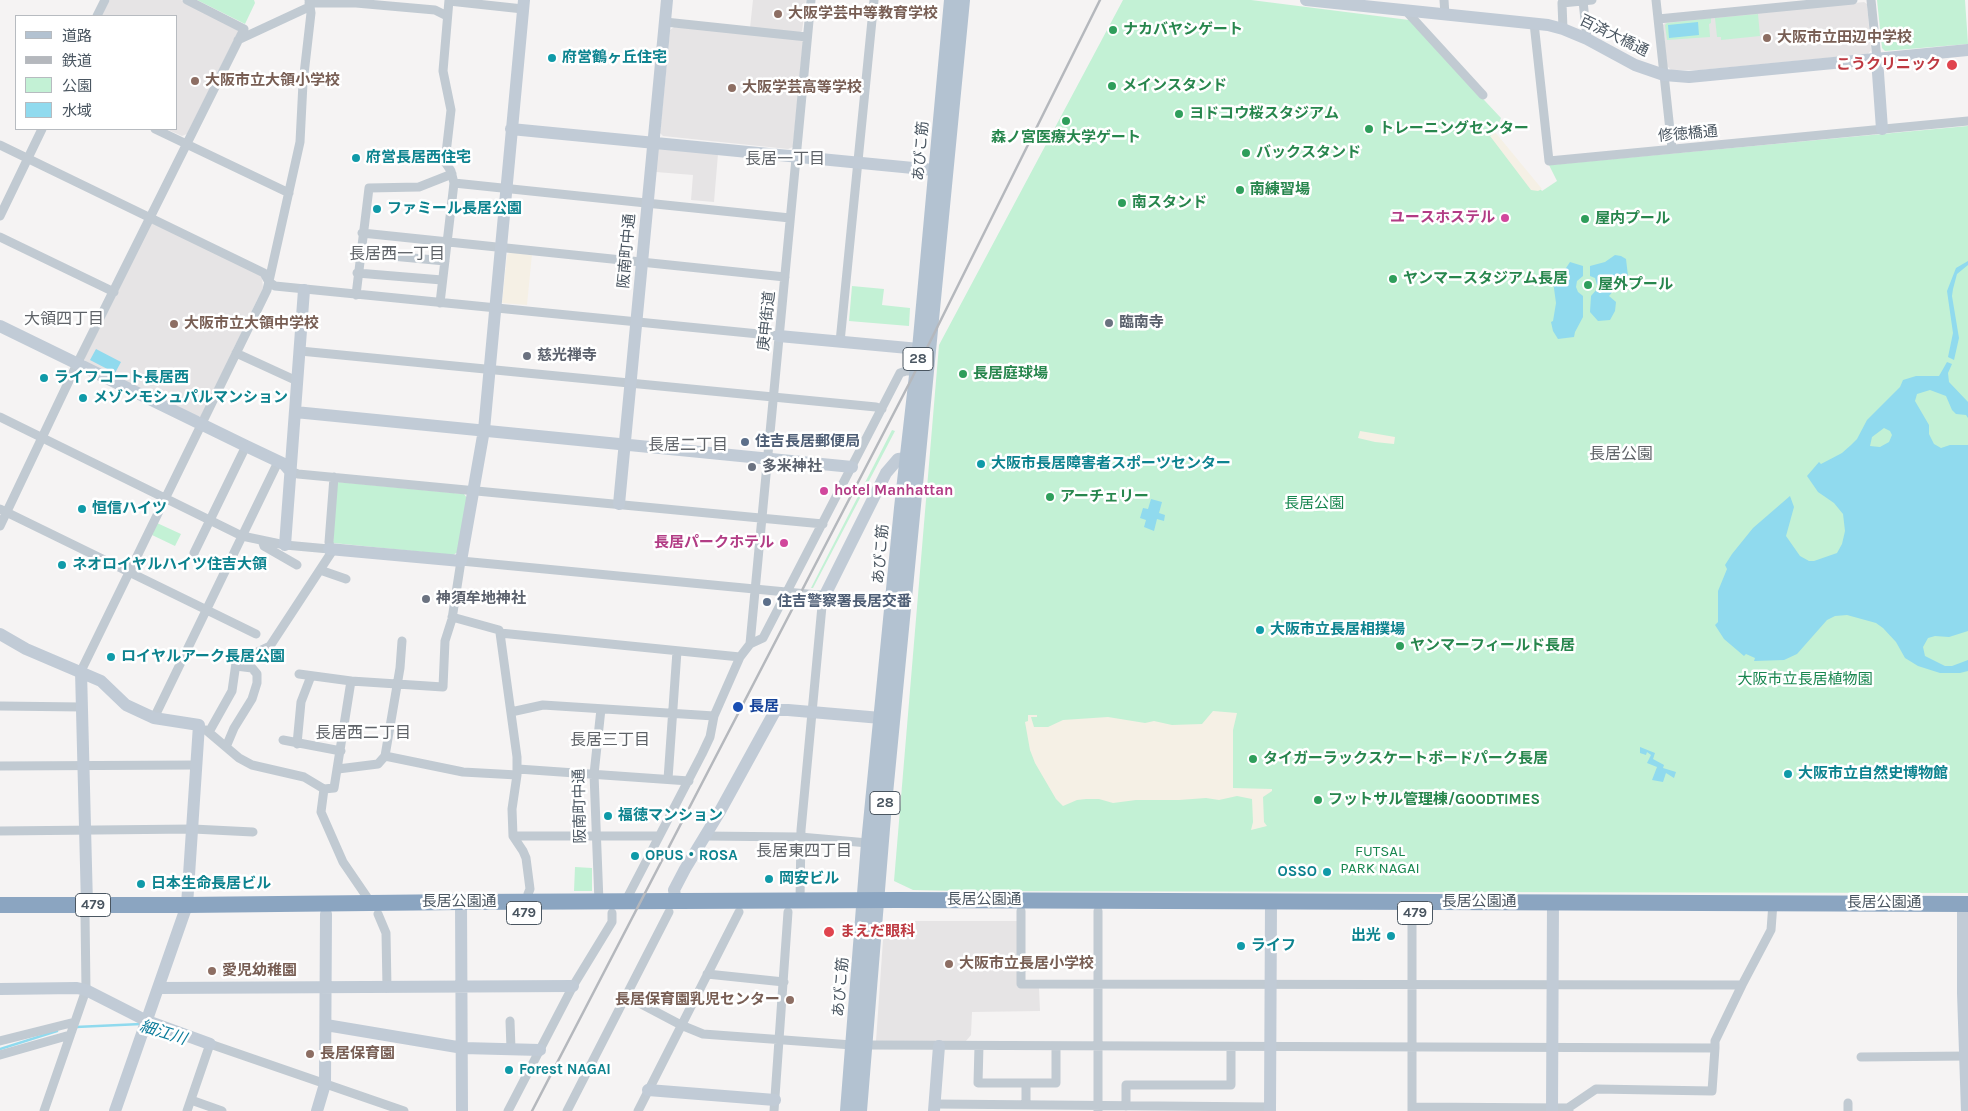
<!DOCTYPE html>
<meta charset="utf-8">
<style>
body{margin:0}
#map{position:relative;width:1968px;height:1111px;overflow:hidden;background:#f5f3f3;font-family:Karla,"Noto Sans JP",sans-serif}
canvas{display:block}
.legend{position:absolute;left:15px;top:15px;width:162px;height:115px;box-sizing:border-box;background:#fff;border:1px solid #b7bbc0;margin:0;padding:6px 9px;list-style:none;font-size:15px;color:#4a5661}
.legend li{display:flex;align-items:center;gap:10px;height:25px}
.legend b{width:25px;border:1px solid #b7bbc0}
</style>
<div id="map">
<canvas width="1968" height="1111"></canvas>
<ul class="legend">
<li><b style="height:6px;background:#b3c2d1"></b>道路</li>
<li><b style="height:6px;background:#b5b8bd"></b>鉄道</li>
<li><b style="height:14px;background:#c3f1d5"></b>公園</li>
<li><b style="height:14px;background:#90daee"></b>水域</li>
</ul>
</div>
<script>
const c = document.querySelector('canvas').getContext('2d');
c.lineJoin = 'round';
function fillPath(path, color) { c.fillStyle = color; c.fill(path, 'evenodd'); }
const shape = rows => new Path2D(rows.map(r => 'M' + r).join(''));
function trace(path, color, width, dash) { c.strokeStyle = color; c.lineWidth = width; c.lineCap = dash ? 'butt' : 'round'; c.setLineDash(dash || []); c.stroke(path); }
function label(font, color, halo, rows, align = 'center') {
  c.font = font + ' Karla,"Noto Sans JP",sans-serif'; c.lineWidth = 5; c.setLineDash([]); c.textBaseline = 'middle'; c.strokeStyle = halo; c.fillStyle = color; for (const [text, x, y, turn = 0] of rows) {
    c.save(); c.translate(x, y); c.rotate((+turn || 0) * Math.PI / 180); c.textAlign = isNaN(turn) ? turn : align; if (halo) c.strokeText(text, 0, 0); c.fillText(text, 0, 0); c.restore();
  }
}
fillPath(shape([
 [110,0,181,0,237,29,238,32,187,134,182,136,166,129,176,129,176,16,102,16],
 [753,0,806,0,802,31,799,33,750,28],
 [1864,2,1867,4,1871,50,1868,54,1701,70,1671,70,1667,66,1663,25,1666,22],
 [674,27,800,39,803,42,793,147,788,149,663,136,660,133,670,30],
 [658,148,718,154,714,202,691,200,693,175,656,172],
 [154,223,262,276,263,288,201,416,197,417,86,362,84,359,151,224],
 [903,921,1017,921,1017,987,1039,988,1040,1011,972,1012,971,1035,966,1041,876,1041,883,940]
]), '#e6e4e5');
fillPath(shape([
 [197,0,254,0,255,3,245,24],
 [1123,0,1251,0,1409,20,1501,118,1495,133,1542,191,1557,181,1549,165,1968,126,1968,893,960,891,913,890,894,881,939,345],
 [1877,0,1965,0,1968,44,1885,51,1882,48],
 [1758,14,1760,36,1721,40,1721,37,1717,37,1715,18],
 [1711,18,1711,23,1709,24,1710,37,1667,40,1665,25,1667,23],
 [852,286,884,289,882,305,910,308,909,326,849,321],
 [892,430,895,431,813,588,811,588],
 [339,482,464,494,467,498,458,552,453,555,333,543,336,484],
 [157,523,181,534,175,546,152,535],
 [575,867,592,868,592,891,574,891]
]), '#c3f1d5');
fillPath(shape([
 [1495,132,1542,189,1538,191,1531,190,1490,136],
 [510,252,532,254,527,305,502,303,507,255],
 [1360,431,1395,437,1394,444,1375,442,1358,438],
 [1213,711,1237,713,1233,730,1233,788,1272,789,1272,791,1263,797,1264,822,1267,826,1251,830,1253,822,1252,799,1237,796,1219,800,1206,798,1179,800,1136,800,1113,803,1099,799,1086,799,1077,800,1063,806,1056,799,1035,763,1030,750,1025,722,1028,721,1028,715,1037,715,1037,717,1031,717,1034,727,1048,727,1063,720,1108,717,1145,723,1154,721,1172,725,1202,724]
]), '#f5f0e5');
fillPath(shape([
 [1698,22,1699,35,1669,38,1668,25],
 [1615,255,1621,256,1626,259,1628,276,1618,276,1615,284,1597,285,1595,278,1590,276,1590,266,1605,262],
 [1968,261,1968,265,1957,274,1953,289,1952,296,1959,338,1954,360,1948,357,1953,333,1947,291,1956,268],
 [1570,262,1583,266,1583,276,1577,281,1576,287,1578,292,1583,296,1583,317,1575,332,1574,337,1558,339,1553,331,1551,322,1553,321,1556,303,1553,281,1566,279,1562,274],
 [1608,286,1613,291,1609,296,1616,302,1615,311,1610,320,1598,321,1590,312,1591,296,1597,289,1607,288],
 [96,349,121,362,115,373,90,360],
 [1947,362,1952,364,1948,373,1949,382,1968,402,1968,418,1966,415,1956,414,1952,410,1946,396,1930,390,1917,394,1915,401,1929,425,1929,434,1934,444,1941,448,1950,445,1968,445,1968,631,1949,637,1935,636,1928,638,1923,647,1925,656,1945,666,1952,666,1968,660,1968,671,1960,673,1940,673,1918,666,1905,658,1896,642,1883,628,1876,623,1847,615,1835,616,1827,620,1797,654,1784,660,1754,661,1755,658,1746,654,1744,656,1724,639,1715,625,1718,622,1718,591,1727,569,1725,565,1732,554,1753,528,1790,496,1794,507,1786,536,1800,556,1809,561,1814,561,1837,553,1842,544,1845,531,1843,514,1834,503,1818,492,1807,476,1819,462,1821,464,1842,453,1851,445,1857,439,1867,420,1900,387,1903,380,1916,376,1939,376],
 [1884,428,1890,431,1892,435,1889,442,1880,447,1870,446,1872,437],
 [1151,499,1162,502,1159,513,1165,515,1164,521,1157,519,1154,531,1144,527,1146,520,1140,518,1143,508,1148,509],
 [1640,747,1655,753,1653,759,1664,765,1663,768,1676,772,1674,778,1666,773,1663,782,1652,780,1657,767,1647,763,1651,755,1647,752,1646,755,1640,753]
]), '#90daee');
trace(shape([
 [76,1027,141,1024],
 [0,1049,57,1031]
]), '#90daee', 2.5);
trace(shape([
 [1444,0,1445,15],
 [1656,0,1672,149],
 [1871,0,1877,59],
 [449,1,523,9],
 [1583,1,1587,39],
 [309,3,356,3,435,10,447,16],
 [1407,12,1483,95],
 [97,16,105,0],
 [1658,19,1853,0],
 [665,22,807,37],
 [1534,23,1549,161,1968,121],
 [1563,29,1562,3,1592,0],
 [238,40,309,7],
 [155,129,289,193],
 [0,145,264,273,269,282,275,286,779,336],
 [454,183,790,218],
 [0,216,42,129],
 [362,233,785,277],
 [0,237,114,292],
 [360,253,445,261],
 [357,273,442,280],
 [356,295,369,188,419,187,452,174],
 [440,303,454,183,451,171,445,162,451,110,443,71,449,0],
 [840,342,874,0],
 [300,351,876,407,882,409],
 [236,353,297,381],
 [0,417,242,536,285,545,329,549],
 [290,471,298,474,823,524],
 [0,509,256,634],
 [0,526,77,364,244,29,187,0],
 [262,540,264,546,297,565],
 [194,553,246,446],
 [320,570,346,579],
 [452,617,499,630,500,633,740,657],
 [750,644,811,0],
 [81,671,267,290,300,142,303,83,311,13,309,0],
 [299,674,351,681,443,687,445,641,452,619,461,561,807,594,882,600,893,600,896,597],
 [0,706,82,707],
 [511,712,543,705,714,716],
 [154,718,278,462],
 [206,730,239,758,252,765,304,777,324,789,334,788,351,681],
 [209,732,232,691,236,663,241,653,255,653,270,646,331,553,329,542,334,477],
 [283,740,341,751],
 [297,744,301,702,311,676],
 [226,747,234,728,252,699,257,683,257,674,252,668,236,666],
 [385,756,463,772,517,775,517,757,500,633],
 [0,766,197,765],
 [338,769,378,764,385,756,400,668,402,641],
 [518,769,689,781],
 [517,775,512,809,513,836,523,851,526,858,530,889,528,894,529,902],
 [668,779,677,651],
 [324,789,321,812,343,862,371,903],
 [0,831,193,829,253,832],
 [513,836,659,836],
 [704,836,800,837,868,843],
 [599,902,594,774,601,709],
 [625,902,702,754,710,737,714,716,740,657,750,644,763,638,900,373,906,371,917,371],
 [800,902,801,830,822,606,825,595],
 [1021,911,1021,984,1742,985],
 [378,914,386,933,387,988],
 [707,974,784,982],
 [626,996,681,1025,703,1034,852,1045],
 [510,1021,511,1049],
 [0,1041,75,1022],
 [865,1045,1715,1048,1715,1041,1742,985,1771,930,1773,903],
 [979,1046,978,1083,1056,1083,1056,1047],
 [0,1055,70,1035],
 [1861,1057,1968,1056],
 [191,1100,222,1111],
 [935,1104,1270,1107],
 [1026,1105,1026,1083],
 [1126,1106,1126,1085,1231,1085,1231,1047],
 [1412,1107,1568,1108],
 [44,1111,86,990,85,914],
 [187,1111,210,1044,404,1111],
 [508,1111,573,986,612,922,612,913],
 [567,1111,669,912],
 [638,1111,739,912],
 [774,1111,788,912],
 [1098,1111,1098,911],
 [1412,1111,1412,901],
 [1569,1111,1568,1108,1596,1089,1712,1091,1715,1048],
 [1848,1111,1848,1103]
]), '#c1cad2', 9);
trace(shape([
 [1306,0,1548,25,1563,29,1587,39,1635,65,1664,75,1689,77,1968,50],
 [1877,59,1882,129],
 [511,129,944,171],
 [0,326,246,446,284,464,290,471],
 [779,336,919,349],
 [295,412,852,467],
 [619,504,667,0],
 [285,545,304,290],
 [329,549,461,561,484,430,524,0],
 [825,595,886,473,898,459,907,458],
 [0,634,26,649,101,681,126,705,154,718,199,725,187,905,115,1111],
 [81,671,87,905],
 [676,901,674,890,685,869,719,813,774,713,777,710,788,710,881,718],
 [461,902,462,1111],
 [1963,904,1963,993,1967,1111],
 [159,988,573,986],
 [0,989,77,988,86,990,147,1021,210,1044],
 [326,1025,463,1048,540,1050],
 [648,1090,775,1100],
 [317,1111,325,1084,326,914],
 [934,1111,939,1046],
 [1270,1111,1271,902],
 [1552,1111,1553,902]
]), '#c1cbd6', 12);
trace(shape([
 [847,1111,868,843,901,508,919,349,951,0],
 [860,1111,885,804,963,0]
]), '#b3c2d1', 14);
trace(shape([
 [0,905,187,905,461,902,899,900,1968,904]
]), '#8ba5c1', 16);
trace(shape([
 [532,1111,911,380,1100,0]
]), '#b5b8bd', 2.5);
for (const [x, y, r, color] of [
 [778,14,5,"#8d6e63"],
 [1113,30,5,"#2e9e5b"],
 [1767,38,5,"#8d6e63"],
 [552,58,5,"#0f9aa8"],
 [1952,65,6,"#e0444e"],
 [195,81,5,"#8d6e63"],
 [1112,86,5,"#2e9e5b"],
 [732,88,5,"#8d6e63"],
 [1179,114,5,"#2e9e5b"],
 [1066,121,5,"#2e9e5b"],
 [1369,129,5,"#2e9e5b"],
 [1246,153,5,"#2e9e5b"],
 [356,158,5,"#0f9aa8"],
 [1240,190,5,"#2e9e5b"],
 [1122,203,5,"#2e9e5b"],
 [377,209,5,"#0f9aa8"],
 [1505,218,5,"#d1479c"],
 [1585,219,5,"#2e9e5b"],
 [1393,279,5,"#2e9e5b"],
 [1588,285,5,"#2e9e5b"],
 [1109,323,5,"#6b7280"],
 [174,324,5,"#8d6e63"],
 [527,356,5,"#6b7280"],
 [963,374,5,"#2e9e5b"],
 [44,378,5,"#0f9aa8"],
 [83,398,5,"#0f9aa8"],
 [745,442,5,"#5c6f8a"],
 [981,464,5,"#0f9aa8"],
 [752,467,5,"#6b7280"],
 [824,491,5,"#d1479c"],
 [1050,497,5,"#2e9e5b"],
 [82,509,5,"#0f9aa8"],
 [784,543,5,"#d1479c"],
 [62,565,5,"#0f9aa8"],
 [426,599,5,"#6b7280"],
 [767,602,5,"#5c6f8a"],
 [1260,630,5,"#0f9aa8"],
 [1400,646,5,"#2e9e5b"],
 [111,657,5,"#0f9aa8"],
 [738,707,6,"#1a4fb4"],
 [1253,759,5,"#2e9e5b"],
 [1788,774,5,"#0f9aa8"],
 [1318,800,5,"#2e9e5b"],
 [608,816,5,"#0f9aa8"],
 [635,856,5,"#0f9aa8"],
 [1327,872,5,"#0f9aa8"],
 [769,879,5,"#0f9aa8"],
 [141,884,5,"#0f9aa8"],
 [829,932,6,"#e0444e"],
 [1391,936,5,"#0f9aa8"],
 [1241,946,5,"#0f9aa8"],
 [949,964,5,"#8d6e63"],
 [212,971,5,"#8d6e63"],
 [790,1000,5,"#8d6e63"],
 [310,1054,5,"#8d6e63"],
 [509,1070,5,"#0f9aa8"]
]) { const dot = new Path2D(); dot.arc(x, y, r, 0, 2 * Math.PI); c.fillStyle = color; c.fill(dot); trace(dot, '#fff', 2); }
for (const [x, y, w] of [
 [918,359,30],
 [885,803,30],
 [93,905,35],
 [524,913,35],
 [1415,913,35]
]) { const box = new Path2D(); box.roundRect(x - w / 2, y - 11.5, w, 23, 4); c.fillStyle = '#fff'; c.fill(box); trace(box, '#4a5661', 1); }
label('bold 14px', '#4a5661', null, [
 ["28",918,359],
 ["28",885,803],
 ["479",93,905],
 ["479",524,913],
 ["479",1415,913]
]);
label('bold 15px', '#785e54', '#fff', [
 ["大阪学芸中等教育学校",788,14],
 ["大阪市立田辺中学校",1777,38],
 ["大阪市立大領小学校",205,81],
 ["大阪学芸高等学校",742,88],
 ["大阪市立大領中学校",184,324],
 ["大阪市立長居小学校",959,964],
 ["愛児幼稚園",222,971],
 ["長居保育園乳児センター",780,1000,"right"],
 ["長居保育園",320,1054]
], 'left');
label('bold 15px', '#27864d', '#fff', [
 ["ナカバヤシゲート",1123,30],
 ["メインスタンド",1122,86],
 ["ヨドコウ桜スタジアム",1189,114],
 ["トレーニングセンター",1379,129],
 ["森ノ宮医療大学ゲート",1066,138,"center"],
 ["バックスタンド",1256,153],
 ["南練習場",1250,190],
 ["南スタンド",1132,203],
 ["屋内プール",1595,219],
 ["ヤンマースタジアム長居",1403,279],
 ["屋外プール",1598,285],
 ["長居庭球場",973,374],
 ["アーチェリー",1060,497],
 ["ヤンマーフィールド長居",1410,646],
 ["タイガーラックスケートボードパーク長居",1263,759],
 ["フットサル管理棟/GOODTIMES",1328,800]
], 'left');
label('15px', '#4a5661', '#fff', [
 ["百済大橋通",1614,36,26],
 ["修徳橋通",1688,134,-5],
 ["あびこ筋",921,151,-85],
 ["阪南町中通",627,251,-85],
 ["庚申街道",767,321,-84],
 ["あびこ筋",881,554,-85],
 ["阪南町中通",580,806,-91],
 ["長居公園通",984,900],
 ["長居公園通",459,902],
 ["長居公園通",1479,902],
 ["長居公園通",1884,903],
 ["あびこ筋",841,987,-85]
]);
label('bold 15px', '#0d838f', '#fff', [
 ["府営鶴ヶ丘住宅",562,58],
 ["府営長居西住宅",366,158],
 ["ファミール長居公園",387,209],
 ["ライフコート長居西",54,378],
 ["メゾンモシュパルマンション",93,398],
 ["大阪市長居障害者スポーツセンター",991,464],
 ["恒信ハイツ",92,509],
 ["ネオロイヤルハイツ住吉大領",72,565],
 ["大阪市立長居相撲場",1270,630],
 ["ロイヤルアーク長居公園",121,657],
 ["大阪市立自然史博物館",1798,774],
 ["福徳マンション",618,816],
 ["OPUS・ROSA",645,856],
 ["OSSO",1317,872,"right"],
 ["岡安ビル",779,879],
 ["日本生命長居ビル",151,884],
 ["出光",1381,936,"right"],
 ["ライフ",1251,946],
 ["Forest NAGAI",519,1070]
], 'left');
label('bold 15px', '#be3a42', '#fff', [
 ["こうクリニック",1941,65],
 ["まえだ眼科",840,932,"left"]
], 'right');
label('bold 15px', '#b23c85', '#fff', [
 ["ユースホステル",1495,218],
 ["hotel Manhattan",834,491,"left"],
 ["長居パークホテル",774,543]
], 'right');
label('bold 15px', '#5b616d', '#fff', [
 ["臨南寺",1119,323],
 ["慈光禅寺",537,356],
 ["多米神社",762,467],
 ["神須牟地神社",436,599]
], 'left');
label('bold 15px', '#4e5e75', '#fff', [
 ["住吉長居郵便局",755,442],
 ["住吉警察署長居交番",777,602]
], 'left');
label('15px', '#17864f', '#fff', [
 ["長居公園",1314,504],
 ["大阪市立長居植物園",1805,680],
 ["FUTSAL",1380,852],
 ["PARK NAGAI",1380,869]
]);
label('bold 15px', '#164399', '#fff', [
 ["長居",749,707]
], 'left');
label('16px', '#5f6368', '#fff', [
 ["長居一丁目",785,159],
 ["長居西一丁目",397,254],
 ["大領四丁目",64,319],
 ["長居二丁目",688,445],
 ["長居公園",1621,454],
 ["長居西二丁目",363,733],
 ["長居三丁目",610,740],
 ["長居東四丁目",804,851]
]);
label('italic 16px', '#0c7c9b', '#fff', [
 ["細江川",163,1033,17]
]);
</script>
